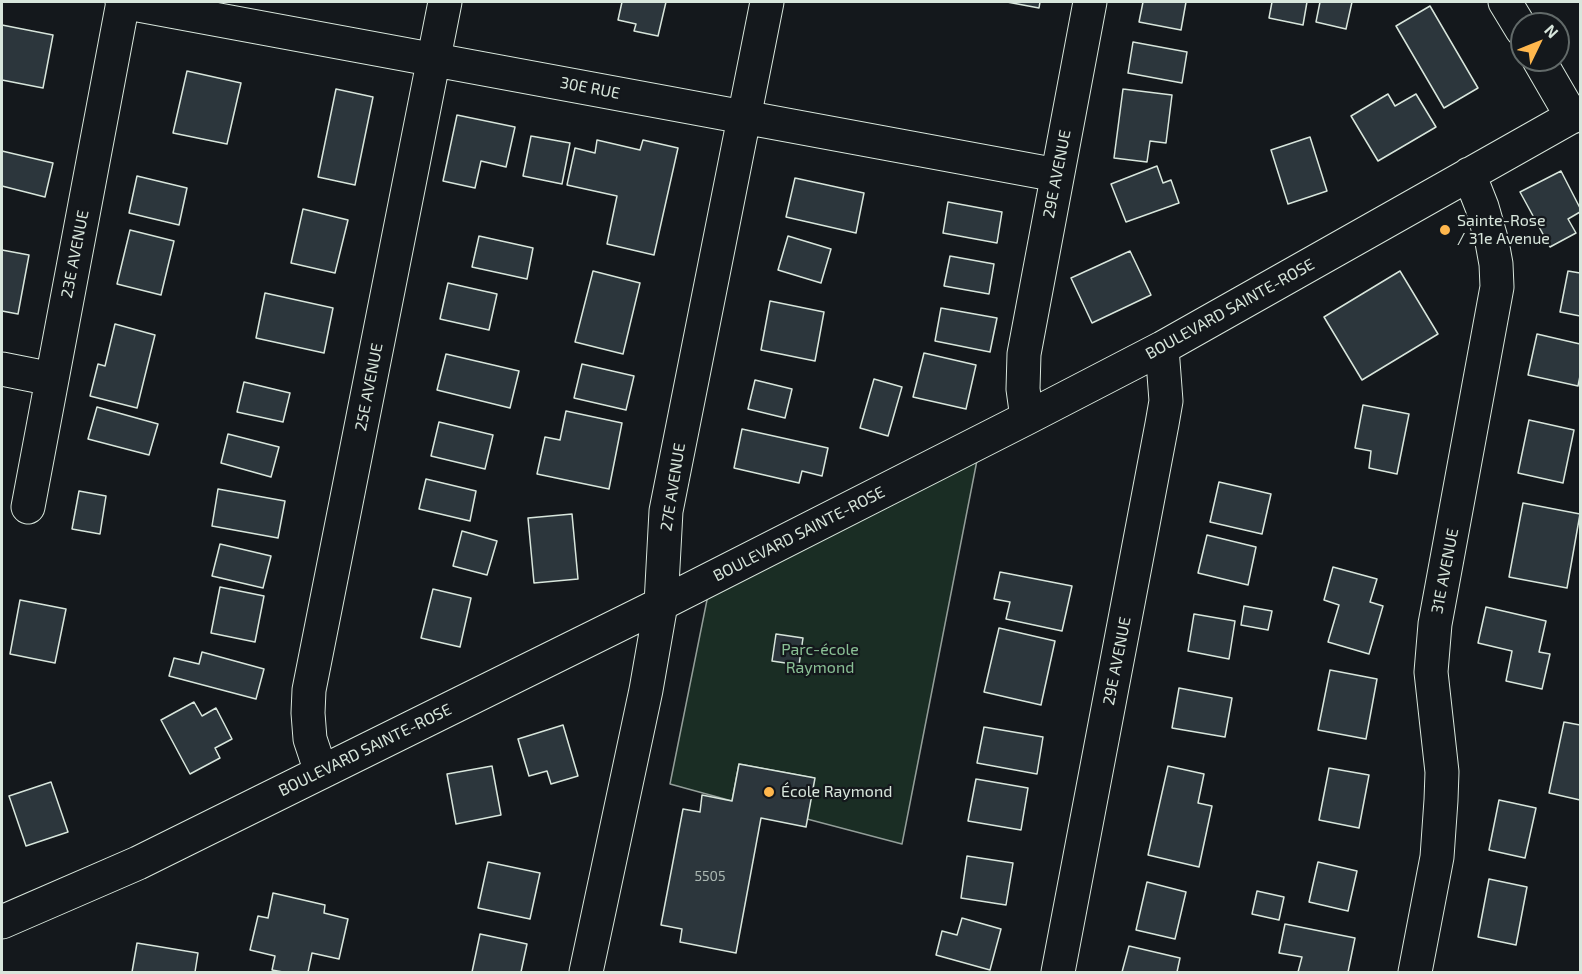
<!DOCTYPE html>
<meta charset="utf-8">
<style>
body{margin:0}
#map{position:relative;width:1582px;height:974px;overflow:hidden;background:#14181c;font-family:"Exo 2",sans-serif}
canvas{display:block}
.frame{position:absolute;inset:0;border:3px solid #d8e6dc;pointer-events:none}
.north{position:absolute;left:1510px;top:12px;width:60px;height:60px;box-sizing:border-box;background:#14181c;border:2px solid #626a69;border-radius:50%;rotate:47deg;font-size:16px;font-weight:700;line-height:24px;text-align:center;color:#d8e6dc}
.north::after{content:'';display:block;margin:auto;width:21px;height:27px;background:#ffb74d;clip-path:polygon(50% 0,100% 100%,50% 72%,0 100%)}
</style>
<div id="map">
<canvas width="1582" height="974"></canvas>
<div class="frame"></div>
<div class="north">N</div>
</div>
<script>
const c = document.querySelector('canvas').getContext('2d');
c.lineJoin = 'round';
function fillPath(path, color) { c.fillStyle = color; c.fill(path, 'evenodd'); }
const shape = rows => new Path2D(rows.map(r => 'M' + r).join(''));
function trace(path, color, width, dash) { c.strokeStyle = color; c.lineWidth = width; c.lineCap = dash ? 'butt' : 'round'; c.setLineDash(dash || []); c.stroke(path); }
function label(font, color, halo, rows, align = 'center') {
  c.font = font + ' "Exo 2",sans-serif'; c.lineWidth = 4.5; c.setLineDash([]); c.textBaseline = 'middle'; c.strokeStyle = halo; c.fillStyle = color; for (const [text, x, y, turn = 0] of rows) {
    c.save(); c.translate(x, y); c.rotate((+turn || 0) * Math.PI / 180); c.textAlign = isNaN(turn) ? turn : align; if (halo) c.strokeText(text, 0, 0); c.fillText(text, 0, 0); c.restore();
  }
}
const green = shape([
 [980,445,902,844,807,819,814,778,739,764,732,801,670,784,710,585,980,445]
]);
fillPath(green, '#1a2d24');
trace(green, '#939e99', 1.5);
const building = shape([
 [622,2,666,2,658,36,634,31,636,24,618,20,622,2],
 [1007,2,1040,2,1039,8,1007,2],
 [1143,2,1186,2,1181,30,1139,22,1143,2],
 [1272,2,1307,2,1303,25,1269,18,1272,2],
 [1320,2,1352,2,1346,29,1316,22,1320,2],
 [1430,6,1478,88,1444,108,1396,26,1430,6],
 [2,25,53,35,43,88,2,80,2,25],
 [1133,42,1187,52,1182,83,1128,73,1133,42],
 [187,71,241,83,227,144,173,133,187,71],
 [336,89,373,97,355,185,318,177,336,89],
 [1123,89,1172,95,1166,143,1150,141,1147,162,1114,158,1123,89],
 [1388,94,1395,106,1416,94,1436,127,1378,161,1351,116,1388,94],
 [457,115,515,127,506,167,481,161,475,188,443,181,457,115],
 [531,136,570,143,562,184,523,176,531,136],
 [1310,137,1327,191,1288,204,1271,150,1310,137],
 [597,140,640,150,643,140,678,148,654,255,607,244,617,196,567,185,575,148,595,153,597,140],
 [2,151,53,163,45,197,2,186,2,151],
 [1157,166,1163,183,1171,180,1179,203,1126,222,1111,184,1157,166],
 [1561,171,1580,208,1580,212,1568,219,1576,233,1550,247,1520,192,1561,171],
 [137,176,187,188,179,225,129,213,137,176],
 [795,178,864,193,856,233,786,217,795,178],
 [948,202,1002,212,997,243,943,233,948,202],
 [303,209,348,220,335,273,291,263,303,209],
 [130,230,174,241,161,295,117,284,130,230],
 [479,236,533,248,527,279,472,267,479,236],
 [788,236,831,249,821,283,778,270,788,236],
 [2,250,29,255,18,314,2,311,2,250],
 [1130,251,1151,295,1092,323,1071,278,1130,251],
 [950,256,994,264,989,294,944,286,950,256],
 [593,271,640,283,623,354,575,342,593,271],
 [1400,271,1438,334,1362,380,1324,317,1400,271],
 [1568,271,1580,273,1580,316,1560,312,1568,271],
 [448,283,497,294,489,330,440,319,448,283],
 [265,293,333,308,324,353,256,338,265,293],
 [770,301,824,312,815,361,761,350,770,301],
 [941,308,997,318,990,352,935,341,941,308],
 [115,324,155,335,137,408,90,396,98,364,105,366,115,324],
 [1537,334,1580,344,1580,376,1578,386,1528,375,1537,334],
 [924,353,976,365,966,409,913,397,924,353],
 [446,354,519,371,510,408,437,390,446,354],
 [582,364,634,376,626,410,574,398,582,364],
 [874,379,902,387,888,436,860,428,874,379],
 [755,380,792,389,785,418,748,409,755,380],
 [244,382,290,393,283,422,237,412,244,382],
 [1363,405,1409,414,1397,474,1369,468,1371,451,1355,448,1363,405],
 [97,407,158,424,149,455,88,439,97,407],
 [566,411,622,423,609,489,537,474,545,437,560,440,566,411],
 [1529,420,1574,430,1563,483,1518,473,1529,420],
 [439,422,493,435,485,469,431,456,439,422],
 [742,429,828,448,822,476,802,471,799,483,734,468,742,429],
 [228,434,279,447,271,477,221,463,228,434],
 [426,479,476,491,470,521,419,509,426,479],
 [1219,482,1271,494,1262,534,1210,522,1219,482],
 [218,489,285,501,278,538,212,526,218,489],
 [79,491,106,496,100,534,72,529,79,491],
 [1523,503,1580,514,1567,588,1509,577,1523,503],
 [572,514,578,579,534,583,528,518,572,514],
 [462,531,497,541,487,575,453,566,462,531],
 [1207,535,1256,547,1248,585,1198,573,1207,535],
 [220,544,271,556,263,588,212,576,220,544],
 [1333,567,1377,579,1370,602,1383,606,1369,654,1328,642,1339,605,1324,600,1333,567],
 [1000,572,1072,586,1062,631,1006,619,1010,602,994,599,1000,572],
 [220,587,264,596,255,642,211,633,220,587],
 [433,589,471,598,460,647,421,638,433,589],
 [20,600,66,609,55,663,10,654,20,600],
 [1244,606,1272,611,1268,630,1241,625,1244,606],
 [1486,607,1546,621,1539,652,1550,654,1542,689,1506,681,1512,651,1478,643,1486,607],
 [1194,614,1235,621,1229,659,1188,651,1194,614],
 [999,628,1055,641,1041,705,984,692,999,628],
 [776,634,803,638,799,665,772,661,776,634],
 [202,652,264,669,256,699,169,676,174,658,199,664,202,652],
 [1330,670,1377,679,1366,739,1318,730,1330,670],
 [1179,688,1232,698,1225,737,1172,728,1179,688],
 [194,702,202,716,216,708,232,739,215,748,220,758,190,774,161,720,194,702],
 [1564,722,1580,725,1580,800,1549,793,1564,722],
 [563,725,578,776,551,784,547,771,529,776,518,739,563,725],
 [984,727,1043,737,1037,774,977,763,984,727],
 [739,764,815,778,806,827,761,818,736,953,680,942,682,929,661,925,683,809,700,812,702,795,732,801,739,764],
 [492,766,501,815,456,824,447,774,492,766],
 [1168,766,1204,774,1198,803,1212,806,1199,867,1148,855,1168,766],
 [1329,768,1369,775,1359,828,1319,820,1329,768],
 [976,779,1028,788,1021,830,968,821,976,779],
 [51,782,68,832,26,846,9,796,51,782],
 [1499,800,1536,808,1525,858,1489,850,1499,800],
 [967,856,1013,863,1006,905,961,898,967,856],
 [488,862,540,873,530,919,478,908,488,862],
 [1318,862,1357,871,1348,911,1309,902,1318,862],
 [1489,879,1527,887,1516,945,1478,937,1489,879],
 [1147,882,1186,892,1175,939,1136,930,1147,882],
 [1257,891,1284,897,1279,920,1252,914,1257,891],
 [273,893,325,905,324,913,348,919,339,959,312,953,308,972,283,972,272,970,275,956,250,950,258,916,268,918,273,893],
 [962,918,1001,929,990,970,936,955,942,931,957,935,962,918],
 [1285,924,1355,938,1348,972,1298,972,1302,957,1279,953,1285,924],
 [480,934,527,944,521,972,472,972,480,934],
 [137,943,198,953,195,972,132,972,137,943],
 [1129,946,1180,958,1177,972,1122,972,1129,946]
]);
fillPath(building, '#2c363c');
trace(building, '#d8e6dc', 1.5);
const minor = shape([
 [122,2,1057,175],
 [1505,2,1522,30],
 [1539,60,1572,117],
 [2,369,52,379],
 [1027,418,1023,389,1024,354,1090,2],
 [28,507,123,2],
 [321,772,310,739,308,713,309,690,445,2],
 [2,922,138,863,661,604,1027,418,1162,348,1580,112],
 [586,972,646,690,661,604,666,511,767,2],
 [1058,972,1162,424,1166,401,1162,348],
 [1415,972,1437,857,1441,800,1442,772,1431,672,1435,624,1497,287,1496,264,1492,242,1482,207,1469,174]
]);
trace(minor, '#d8e6dc', 35);
trace(minor, '#14181c', 33);
for (const [x, y, r, color] of [
 [1445,230,6,"#ffb74d"],
 [769,792,6,"#ffb74d"]
]) { const dot = new Path2D(); dot.arc(x, y, r, 0, 2 * Math.PI); c.fillStyle = color; c.fill(dot); trace(dot, '#14181c', 2); }
label('14px', '#adbab4', null, [
 ["5505",710,876]
]);
label('16px', '#d8e6dc', '#14181c', [
 ["30E RUE",590,88,11],
 ["29E AVENUE",1057,174,-79],
 ["23E AVENUE",75,254,-79],
 ["BOULEVARD SAINTE-ROSE",1230,309,-29],
 ["25E AVENUE",369,387,-79],
 ["27E AVENUE",673,487,-81],
 ["BOULEVARD SAINTE-ROSE",799,534,-27],
 ["31E AVENUE",1445,571,-79],
 ["29E AVENUE",1117,661,-79],
 ["BOULEVARD SAINTE-ROSE",365,750,-26]
]);
label('16px', '#d8e6dc', '#14181c', [
 ["Sainte-Rose",1457,221],
 ["/ 31e Avenue",1457,239],
 ["École Raymond",781,792]
], 'left');
label('16px', '#8ac095', '#14181c', [
 ["Parc-école",820,650],
 ["Raymond",820,668]
]);
</script>
